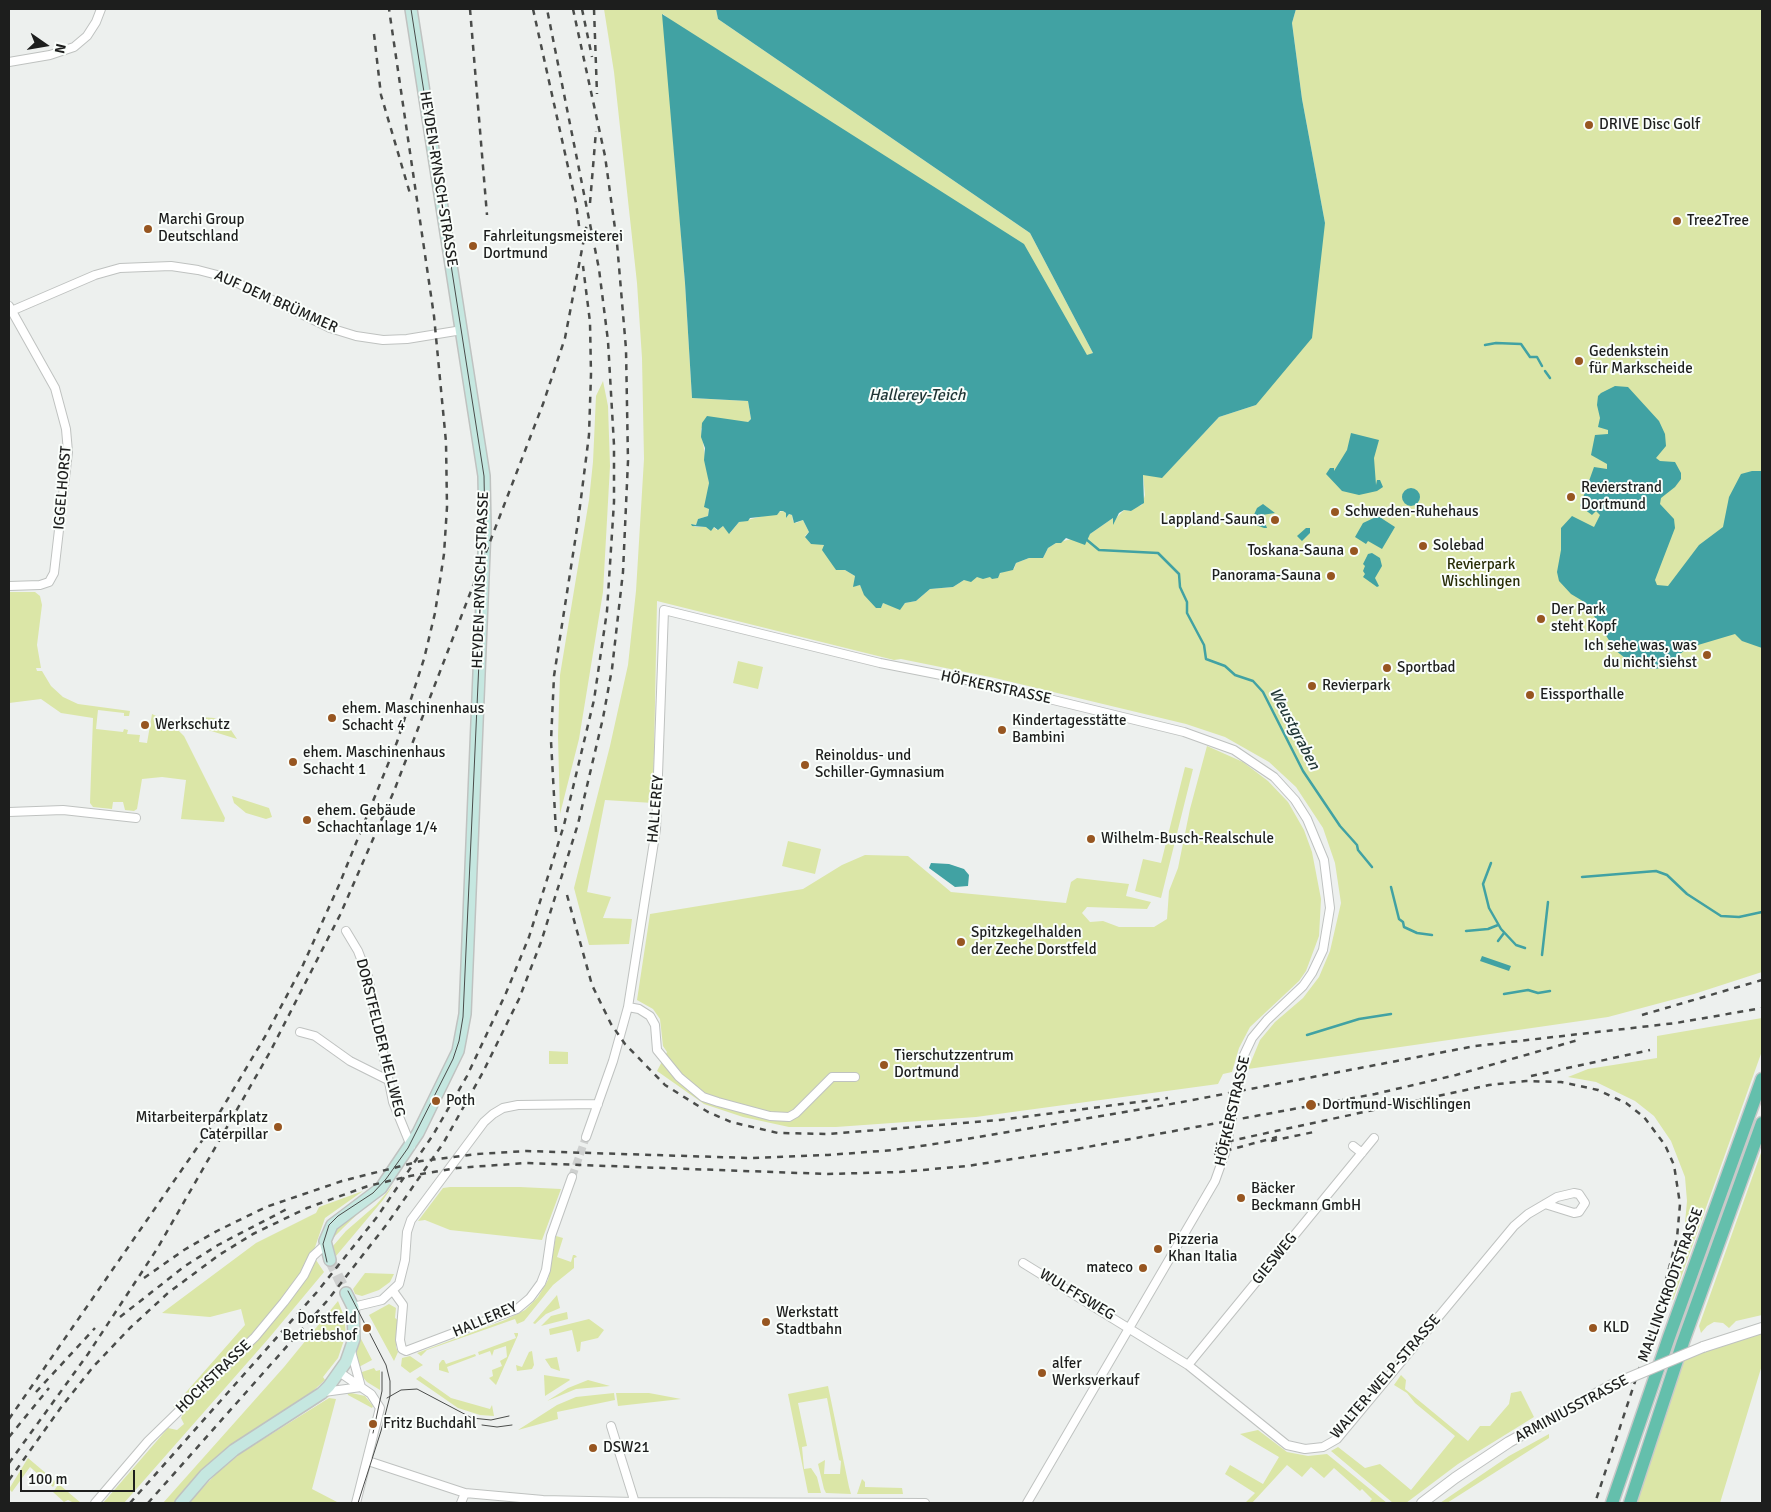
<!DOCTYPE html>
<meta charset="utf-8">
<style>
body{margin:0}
#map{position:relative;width:1771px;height:1512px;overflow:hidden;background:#edf0ee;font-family:Signika,sans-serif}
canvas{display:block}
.frame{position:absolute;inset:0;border:10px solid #1d1e1d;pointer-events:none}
.north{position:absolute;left:20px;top:20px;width:50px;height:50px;-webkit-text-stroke:4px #fafefb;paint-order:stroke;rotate:103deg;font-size:14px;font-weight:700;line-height:20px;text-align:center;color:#1d1e1d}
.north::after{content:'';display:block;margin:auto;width:18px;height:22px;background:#1d1e1d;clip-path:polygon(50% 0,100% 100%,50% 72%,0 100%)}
.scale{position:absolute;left:20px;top:1470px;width:115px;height:22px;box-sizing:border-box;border:2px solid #1d1e1d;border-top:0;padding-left:6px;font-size:15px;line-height:18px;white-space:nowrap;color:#1d1e1d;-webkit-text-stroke:4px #fafefb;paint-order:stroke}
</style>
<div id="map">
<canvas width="1771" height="1512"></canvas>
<div class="frame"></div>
<div class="north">N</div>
<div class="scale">100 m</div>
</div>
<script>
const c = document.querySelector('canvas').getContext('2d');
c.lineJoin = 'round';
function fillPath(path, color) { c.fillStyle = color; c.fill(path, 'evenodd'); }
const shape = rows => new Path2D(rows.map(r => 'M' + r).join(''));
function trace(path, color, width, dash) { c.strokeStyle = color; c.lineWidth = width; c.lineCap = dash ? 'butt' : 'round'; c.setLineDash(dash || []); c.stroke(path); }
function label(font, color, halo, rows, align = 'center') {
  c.font = font + ' Signika,sans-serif'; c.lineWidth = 4; c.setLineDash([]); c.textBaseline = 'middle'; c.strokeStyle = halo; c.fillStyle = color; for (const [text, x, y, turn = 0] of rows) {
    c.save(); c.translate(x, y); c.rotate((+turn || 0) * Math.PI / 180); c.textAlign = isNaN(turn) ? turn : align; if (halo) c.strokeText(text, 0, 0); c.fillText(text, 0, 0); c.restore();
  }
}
fillPath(shape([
 [604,9,716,9,718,19,1030,233,1093,353,1088,356,663,14,685,283,692,398,748,401,751,419,748,422,706,421,701,429,709,483,706,507,709,508,708,516,698,519,696,525,692,524,695,527,713,527,717,530,723,526,730,533,739,522,783,511,786,513,786,518,789,514,792,515,793,521,796,523,803,520,809,532,805,536,811,544,819,543,825,546,836,570,845,570,855,576,854,586,860,585,866,596,881,608,883,603,900,609,905,603,916,601,930,589,953,587,964,580,977,577,994,577,1006,570,1014,569,1016,563,1029,558,1043,558,1048,548,1056,543,1090,534,1113,518,1114,520,1124,510,1131,511,1133,508,1142,505,1145,495,1143,475,1170,469,1219,417,1256,405,1325,223,1302,99,1292,23,1296,9,1762,9,1762,972,1694,994,1608,1017,1248,1069,1260,1040,1275,1022,1303,998,1319,977,1330,951,1341,903,1335,863,1323,828,1296,787,1269,762,1225,737,1186,724,995,678,901,659,894,660,657,601,653,803,605,800,587,892,611,897,603,918,632,919,629,944,589,945,574,888,610,746,628,665,636,591,644,459,642,358,637,283,614,72],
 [603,381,608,406,610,466,603,592,579,739,560,814,558,736,560,675,589,500,593,462,596,396],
 [9,592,35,592,40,596,42,605,37,645,41,668,36,668,37,671,42,671,51,686,63,697,78,704,130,711,129,716,124,716,124,713,98,710,96,729,123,732,124,729,128,730,127,734,140,735,139,742,147,743,152,714,171,723,184,736,225,818,224,822,181,819,186,780,162,777,142,779,137,809,134,811,125,810,123,802,113,802,112,809,93,807,90,803,93,718,61,713,41,699,9,703],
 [738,661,763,667,758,689,733,683],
 [201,717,214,718,227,724,237,739,208,730],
 [1207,746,1243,762,1268,781,1288,802,1304,830,1312,852,1321,899,1319,936,1306,971,1299,981,1250,1027,1239,1048,1232,1072,1223,1074,1218,1084,976,1117,836,1127,789,1127,743,1117,704,1104,657,1071,667,1052,663,1046,660,1019,653,1009,637,1000,650,914,803,889,842,865,865,855,908,856,951,892,1066,903,1071,882,1077,878,1129,884,1126,896,1151,902,1147,909,1087,907,1082,913,1090,922,1103,921,1119,927,1154,927,1167,919,1169,891,1178,868,1190,809],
 [1185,767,1193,769,1161,898,1135,891,1143,859,1161,863],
 [232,796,269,808,272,817,266,819,246,813,234,803],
 [788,841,821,849,815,874,782,866],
 [1762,1018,1762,1051,1673,1300,1669,1299,1683,1246,1687,1201,1685,1177,1671,1141,1654,1116,1635,1101,1596,1082,1568,1077,1588,1069,1657,1058,1657,1036],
 [549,1051,568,1052,568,1064,549,1064],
 [1762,1150,1762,1315,1736,1321,1729,1328,1723,1323,1714,1322,1707,1326,1701,1333,1699,1326],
 [394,1184,383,1200,336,1256,333,1246,346,1231,376,1205],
 [450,1187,520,1187,561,1189,542,1240,450,1230,425,1220,418,1221,443,1188],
 [363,1191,325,1218,313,1253,301,1276,246,1341,179,1408,173,1407,245,1325,241,1309,210,1317,162,1313,256,1243,316,1213,319,1207],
 [366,1206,343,1228,331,1240,336,1228],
 [556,1236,563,1238,557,1257,571,1262,573,1255,575,1255,577,1257,574,1258,574,1268,553,1285,524,1321,517,1324,515,1319,427,1350,421,1356,417,1353,505,1320,525,1310,538,1297,548,1280],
 [316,1260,324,1272,269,1338,124,1503,103,1503,168,1428,177,1430,184,1424,181,1418,183,1414,232,1366,269,1325,300,1287],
 [365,1273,394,1274,390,1282,379,1290,362,1296,355,1294,353,1289],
 [557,1295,560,1308,546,1314,535,1324,533,1323],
 [338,1301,344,1316,346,1334,338,1358,323,1377,325,1380,313,1391,236,1442,198,1476,174,1503,163,1503,284,1367],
 [389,1304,396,1308,395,1318,398,1320,396,1347,398,1352,394,1361,369,1315],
 [567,1312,568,1319,541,1326,551,1316],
 [589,1319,604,1330,598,1338,581,1342,580,1351,577,1352,572,1330,550,1335,549,1329],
 [1762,1328,1762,1365,1720,1503,1637,1503,1681,1357],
 [514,1333,518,1333,518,1335,496,1385,489,1378,493,1376,492,1370,502,1366,500,1361,507,1357,506,1346,494,1350,492,1356,490,1351,479,1355,478,1352,516,1338],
 [360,1337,372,1360,357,1368,356,1356],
 [532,1351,534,1365,532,1369,517,1371,516,1365,522,1367,529,1352],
 [475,1354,476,1356,447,1367,449,1373,439,1370,439,1364,442,1360,444,1360,446,1364],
 [410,1356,423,1365,410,1373,401,1366,402,1358],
 [557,1357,560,1371,551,1368,545,1359],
 [374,1368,376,1371,380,1370,380,1390,367,1382,359,1373],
 [544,1375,569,1379,570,1380,545,1396],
 [1401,1375,1406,1380,1405,1389,1468,1441,1480,1426,1490,1426,1509,1404,1511,1393,1521,1391,1534,1417,1458,1464,1406,1503,1393,1503,1331,1451,1338,1447,1365,1468,1380,1464,1411,1490,1455,1436,1415,1403,1407,1393,1394,1385],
 [420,1376,451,1398,490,1409,492,1405,494,1416,480,1415,458,1408,416,1379],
 [588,1380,610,1386,576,1389,547,1401,568,1388],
 [828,1386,849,1487,851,1494,826,1493,824,1489,818,1464,825,1460,824,1474,840,1474,841,1461,839,1460,827,1398,798,1403,807,1446,802,1447,804,1469,811,1468,817,1477,821,1493,808,1493,788,1394],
 [347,1392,365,1396,373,1406,372,1408,348,1395],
 [614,1393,615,1400,557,1412,558,1419,518,1430,557,1405,576,1397],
 [616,1393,649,1393,681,1399,618,1406],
 [329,1398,336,1399,312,1489,339,1503,188,1503,217,1473,241,1453],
 [1258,1430,1287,1452,1308,1456,1327,1454,1387,1503,1369,1503,1372,1499,1362,1489,1360,1491,1334,1468,1324,1478,1311,1467,1302,1477,1287,1465,1252,1503,1245,1503,1255,1493,1225,1474,1230,1465,1263,1484,1279,1457,1240,1434],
 [1549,1434,1549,1438,1447,1503,1440,1503,1509,1456],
 [28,1458,81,1503,74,1503,68,1500,64,1502,53,1492,58,1485,56,1483,53,1487,30,1467,12,1492,9,1489],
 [862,1479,865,1482,865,1487,902,1488,903,1494,857,1494]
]), '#dbe6a7');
fillPath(shape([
 [716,9,1296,9,1292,23,1302,99,1325,223,1312,338,1256,405,1219,417,1162,478,1143,475,1144,503,1131,511,1124,510,1119,513,1113,525,1113,518,1090,534,1085,545,1066,538,1061,543,1056,543,1048,548,1043,558,1029,558,1016,563,1013,570,1000,573,998,578,992,579,990,577,983,579,977,577,971,582,964,580,953,587,930,589,916,601,905,603,900,610,883,603,881,608,876,608,864,595,860,585,853,587,855,576,845,570,836,570,822,550,824,545,811,544,805,537,809,532,803,520,794,523,792,515,789,514,786,518,786,513,783,511,780,511,777,515,750,518,748,521,739,522,729,534,723,526,718,530,714,527,711,531,706,527,692,526,691,524,696,525,698,519,708,516,709,509,704,507,709,483,704,460,705,448,701,437,702,423,707,416,748,422,751,419,748,401,692,398,685,283,662,14,1024,244,1087,355,1093,353,1030,233,718,19],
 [1615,386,1628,387,1659,421,1665,434,1666,446,1656,458,1660,461,1675,462,1681,473,1681,479,1675,487,1661,498,1660,504,1674,519,1675,528,1655,580,1657,585,1668,586,1699,545,1723,527,1729,497,1741,474,1752,471,1762,471,1762,648,1742,641,1735,634,1688,648,1661,668,1653,669,1639,666,1630,662,1615,650,1586,603,1571,594,1559,581,1557,572,1561,550,1561,528,1572,516,1594,527,1600,515,1596,511,1592,515,1580,506,1594,467,1607,469,1607,464,1591,455,1595,435,1608,434,1608,430,1598,427,1600,418,1597,405,1598,396,1601,393],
 [1351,433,1379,440,1374,458,1376,485,1377,480,1380,480,1383,487,1377,491,1359,495,1342,491,1326,474,1330,468,1334,468,1334,471,1347,450],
 '1402 497a9 9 0 1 1 18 0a9 9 0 1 1-18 0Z',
 [1263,504,1275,513,1262,515,1267,528,1264,528,1256,525,1252,519,1257,508],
 [1378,516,1395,527,1382,549,1368,541,1366,544,1355,537,1363,523],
 [1306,528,1310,528,1310,533,1302,541,1297,536],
 [1372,553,1380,558,1382,566,1375,578,1379,586,1377,587,1363,577,1365,574,1363,571,1365,566,1363,564,1368,554],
 [931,863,949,864,964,869,969,875,968,886,955,887,929,868],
 [1482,956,1511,966,1509,971,1480,961]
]), '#41a2a3');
trace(shape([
 [1485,345,1496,343,1521,344,1530,357,1537,357,1542,366],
 [1545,371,1550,378],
 [1087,540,1099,550,1158,553,1179,574,1180,587,1187,602,1187,613,1204,645,1206,659,1225,666,1235,675,1253,681,1263,692,1303,771,1340,826,1357,845,1358,850,1372,867],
 [1491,863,1483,884,1489,908,1501,929,1516,945,1525,948],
 [1582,877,1656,871,1667,875,1687,894,1721,916,1739,917,1762,912],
 [1391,887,1399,919,1403,922,1404,927,1417,933,1432,935],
 [1466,931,1488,929,1498,925],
 [1498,941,1504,933],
 [1542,955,1548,902],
 [1504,994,1528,990,1538,993,1550,991],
 [1307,1035,1359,1019,1391,1014]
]), '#41a2a3', 2.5);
trace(shape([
 [572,1177,586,1137]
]), '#ced0cf', 8, [8, 4]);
trace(shape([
 [330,1260,346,1293]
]), '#ced0cf', 11, [11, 5.5]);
const minor = shape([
 [9,62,50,55,74,47,87,36,96,22,101,9],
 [9,306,55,388,66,429,68,452,54,573,49,582,40,585,9,586],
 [9,312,95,275,120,268,171,266,198,270,225,277,330,328,356,336,383,340,407,339,462,330],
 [9,812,63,810,136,818],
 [346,931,358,951,368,977,393,1102,411,1146],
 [628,1007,639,1009,650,1016,655,1025,657,1050,679,1077,703,1097,718,1102,770,1116,789,1117,796,1113,832,1077,855,1077],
 [300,1032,315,1036,350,1061,388,1080],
 [586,1137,613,1061,628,1007,656,829,664,610,880,663,992,685,1184,732,1234,750,1274,777,1295,800,1307,819,1324,860,1330,908,1323,950,1312,973,1303,986,1267,1020,1252,1038,1244,1055,1225,1153,1215,1181,1027,1503],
 [1353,1146,1362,1153],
 [1023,1263,1188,1365,1287,1445,1305,1449,1323,1447,1337,1439,1514,1226,1528,1214,1557,1197,1574,1193,1579,1194,1585,1203,1579,1212,1574,1213,1545,1204],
 [393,1291,403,1305,400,1340,402,1349,406,1351,517,1309,530,1298,541,1283,546,1270,551,1236,572,1177],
 [353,1307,382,1300,399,1284,405,1260,407,1232,411,1220,484,1122,493,1114,503,1108,518,1105,598,1104],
 [351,1351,361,1387],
 [1188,1365,1374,1138],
 [339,1372,371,1394,380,1408,356,1503],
 [324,1392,361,1387],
 [611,1426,635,1503],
 [368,1461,465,1493,543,1500,635,1502,925,1503],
 [95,1503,148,1441,255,1337,284,1302,304,1275,313,1256,325,1245],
 [461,1503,465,1493]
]);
const tertiary = shape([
 [1703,1347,1762,1328],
 [1422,1503,1455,1478,1509,1442,1612,1385]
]);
const secondary = shape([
 [330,1260,325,1241,332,1225,381,1188,418,1133,458,1051,465,1014,485,528,484,476,411,9],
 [181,1503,205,1475,234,1450,322,1393,329,1386,346,1362,354,1339,353,1307,346,1293]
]);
const trunk = shape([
 [1612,1503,1669,1337,1762,1079],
 [1630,1503,1683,1342,1762,1123]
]);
trace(minor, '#bfc2c0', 10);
trace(tertiary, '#bfc2c0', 12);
trace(secondary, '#bfc2c0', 14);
trace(trunk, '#c9c9c9', 15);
trace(minor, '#fff', 8);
trace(tertiary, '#fff', 10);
trace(secondary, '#c5e7e0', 11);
trace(trunk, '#64bfac', 12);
trace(shape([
 [327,1262,323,1244,329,1225,338,1216,373,1193,386,1179,408,1148,453,1059,459,1041,463,1017,485,528,484,476,411,9],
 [348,1291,386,1365,390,1381,390,1396,381,1431,358,1503],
 [387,1398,401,1390,417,1389,472,1418,491,1420,509,1416],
 [482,1425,497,1427,512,1425],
 [373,1433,382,1391,382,1372]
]), '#4a4c4a', 1);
trace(shape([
 [470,9,487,215],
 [533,9,576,203,581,241],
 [582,9,592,57],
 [594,9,597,94],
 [374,34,381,95,411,197],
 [590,203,596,131],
 [556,832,551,741,554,676,578,522,589,435,591,374,590,322,583,266],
 [567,895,592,985,611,1024,625,1044,665,1085,708,1112,731,1122,778,1133,829,1134,1000,1120,1168,1098],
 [1642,1015,1762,980],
 [1531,1076,1650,1050],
 [1271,1141,1314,1132],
 [1216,1144,1489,1085,1526,1081,1561,1082,1598,1090,1626,1103,1644,1117,1665,1145,1674,1165,1680,1204,1677,1238,1655,1321,1595,1503],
 [1214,1154,1277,1137],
 [144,1278,184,1250,217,1231,266,1207,342,1181,421,1161,477,1154,527,1151,751,1158,828,1155,894,1150,961,1140,1177,1103,1475,1046,1676,1023,1762,1008],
 [120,1317,185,1266,218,1245,287,1209],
 [36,1392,95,1328],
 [9,1419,208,1132,266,1035,303,965,339,885,397,742,424,659,435,613,444,554,447,507,446,442,434,316,389,9],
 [9,1437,49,1388],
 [9,1463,88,1354,157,1249,270,1052,340,915,394,791,543,404,565,338,587,223],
 [9,1480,62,1406,93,1367,130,1328,168,1293,219,1255,253,1234,307,1208,368,1186,410,1176,457,1168,526,1163,828,1174,900,1172,967,1166,1071,1150,1375,1094,1456,1075,1578,1040],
 [130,1503,317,1292,377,1217,433,1135,467,1076,506,993,529,937,564,825,594,700,607,611,614,502,614,445,608,341,599,269,547,9],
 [148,1503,327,1301,387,1224,444,1142,483,1072,519,999,541,942,578,824,603,718,612,669,623,572,628,461,626,349,617,243,605,156,573,9]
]), '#4a4c4a', 2.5, [6, 6]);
const tertiaryBridge = shape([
 [1612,1385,1703,1347]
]);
trace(tertiaryBridge, '#bfc2c0', 12, []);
trace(tertiaryBridge, '#fff', 10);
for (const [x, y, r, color] of [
 [1589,125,5,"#975621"],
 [1677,221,5,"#975621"],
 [148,229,5,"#975621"],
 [473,246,5,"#975621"],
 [1579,361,5,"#975621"],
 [1571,497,5,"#975621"],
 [1335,512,5,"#975621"],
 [1275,520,5,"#975621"],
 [1423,546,5,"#975621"],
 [1354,551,5,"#975621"],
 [1331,576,5,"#975621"],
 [1541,619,5,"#975621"],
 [1707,655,5,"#975621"],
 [1387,668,5,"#975621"],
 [1312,686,5,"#975621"],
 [1530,695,5,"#975621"],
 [332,718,5,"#975621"],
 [145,725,5,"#975621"],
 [1002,730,5,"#975621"],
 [293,762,5,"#975621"],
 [805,765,5,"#975621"],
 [307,820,5,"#975621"],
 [1091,839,5,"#975621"],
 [961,942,5,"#975621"],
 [884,1065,5,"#975621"],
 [436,1101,5,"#975621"],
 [1311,1105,6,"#975621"],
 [278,1127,5,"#975621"],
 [1241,1198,5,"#975621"],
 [1158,1249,5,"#975621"],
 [1143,1268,5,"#975621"],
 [766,1322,5,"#975621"],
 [367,1328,5,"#975621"],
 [1593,1328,5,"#975621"],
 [1042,1373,5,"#975621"],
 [373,1424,5,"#975621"],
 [593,1448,5,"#975621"]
]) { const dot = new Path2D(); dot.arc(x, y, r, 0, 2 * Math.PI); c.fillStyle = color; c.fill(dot); trace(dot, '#fafefb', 2); }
label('15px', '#1d1e1d', '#fafefb', [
 ["DRIVE Disc Golf",1599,125],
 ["Marchi Group",158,220],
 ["Deutschland",158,237],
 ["Tree2Tree",1687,221],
 ["Fahrleitungsmeisterei",483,237],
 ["Dortmund",483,254],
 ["Gedenkstein",1589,352],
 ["für Markscheide",1589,369],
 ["Revierstrand",1581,488],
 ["Dortmund",1581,505],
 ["Schweden-Ruhehaus",1345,512],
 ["Lappland-Sauna",1265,520,"right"],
 ["Solebad",1433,546],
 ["Toskana-Sauna",1344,551,"right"],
 ["Panorama-Sauna",1321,576,"right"],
 ["Der Park",1551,610],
 ["steht Kopf",1551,627],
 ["Ich sehe was, was",1697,646,"right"],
 ["du nicht siehst",1697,663,"right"],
 ["Sportbad",1397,668],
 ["Revierpark",1322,686],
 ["Eissporthalle",1540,695],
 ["ehem. Maschinenhaus",342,709],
 ["Schacht 4",342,726],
 ["Kindertagesstätte",1012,721],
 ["Bambini",1012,738],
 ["Werkschutz",155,725],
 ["ehem. Maschinenhaus",303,753],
 ["Schacht 1",303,770],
 ["Reinoldus- und",815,756],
 ["Schiller-Gymnasium",815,773],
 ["ehem. Gebäude",317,811],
 ["Schachtanlage 1/4",317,828],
 ["Wilhelm-Busch-Realschule",1101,839],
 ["Spitzkegelhalden",971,933],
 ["der Zeche Dorstfeld",971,950],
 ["Tierschutzzentrum",894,1056],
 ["Dortmund",894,1073],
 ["Poth",446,1101],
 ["Dortmund-Wischlingen",1322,1105],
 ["Mitarbeiterparkplatz",268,1118,"right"],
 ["Caterpillar",268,1135,"right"],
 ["Bäcker",1251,1189],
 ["Beckmann GmbH",1251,1206],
 ["Pizzeria",1168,1240],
 ["Khan Italia",1168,1257],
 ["mateco",1133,1268,"right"],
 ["Werkstatt",776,1313],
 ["Stadtbahn",776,1330],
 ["Dorstfeld",357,1319,"right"],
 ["Betriebshof",357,1336,"right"],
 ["KLD",1603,1328],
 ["alfer",1052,1364],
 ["Werksverkauf",1052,1381],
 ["Fritz Buchdahl",383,1424],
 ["DSW21",603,1448]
], 'left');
label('15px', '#1d1e1d', '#fafefb', [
 ["HEYDEN-RYNSCH-STRASSE",438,179,81],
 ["AUF DEM BRÜMMER",276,302,24],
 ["IGGELHORST",63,488,-85],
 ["HEYDEN-RYNSCH-STRASSE",481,580,-88],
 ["HÖFKERSTRASSE",996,688,12],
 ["HALLEREY",656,809,-85],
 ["DORSTFELDER HELLWEG",380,1038,76],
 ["HÖFKERSTRASSE",1233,1111,-77],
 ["GIESWEG",1275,1259,-51],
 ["MALLINCKRODTSTRASSE",1671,1285,-70],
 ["WULFFSWEG",1077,1295,31],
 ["HALLEREY",485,1320,-23],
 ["HOCHSTRASSE",214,1377,-44],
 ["WALTER-WELP-STRASSE",1386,1377,-49],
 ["ARMINIUSSTRASSE",1572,1409,-28]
]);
label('15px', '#282d07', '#fafefb', [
 ["Revierpark",1481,565],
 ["Wischlingen",1481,582]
]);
label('italic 16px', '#1f3535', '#fafefb', [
 ["Hallerey-Teich",917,396],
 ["Weustgraben",1294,729,62]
]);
</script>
